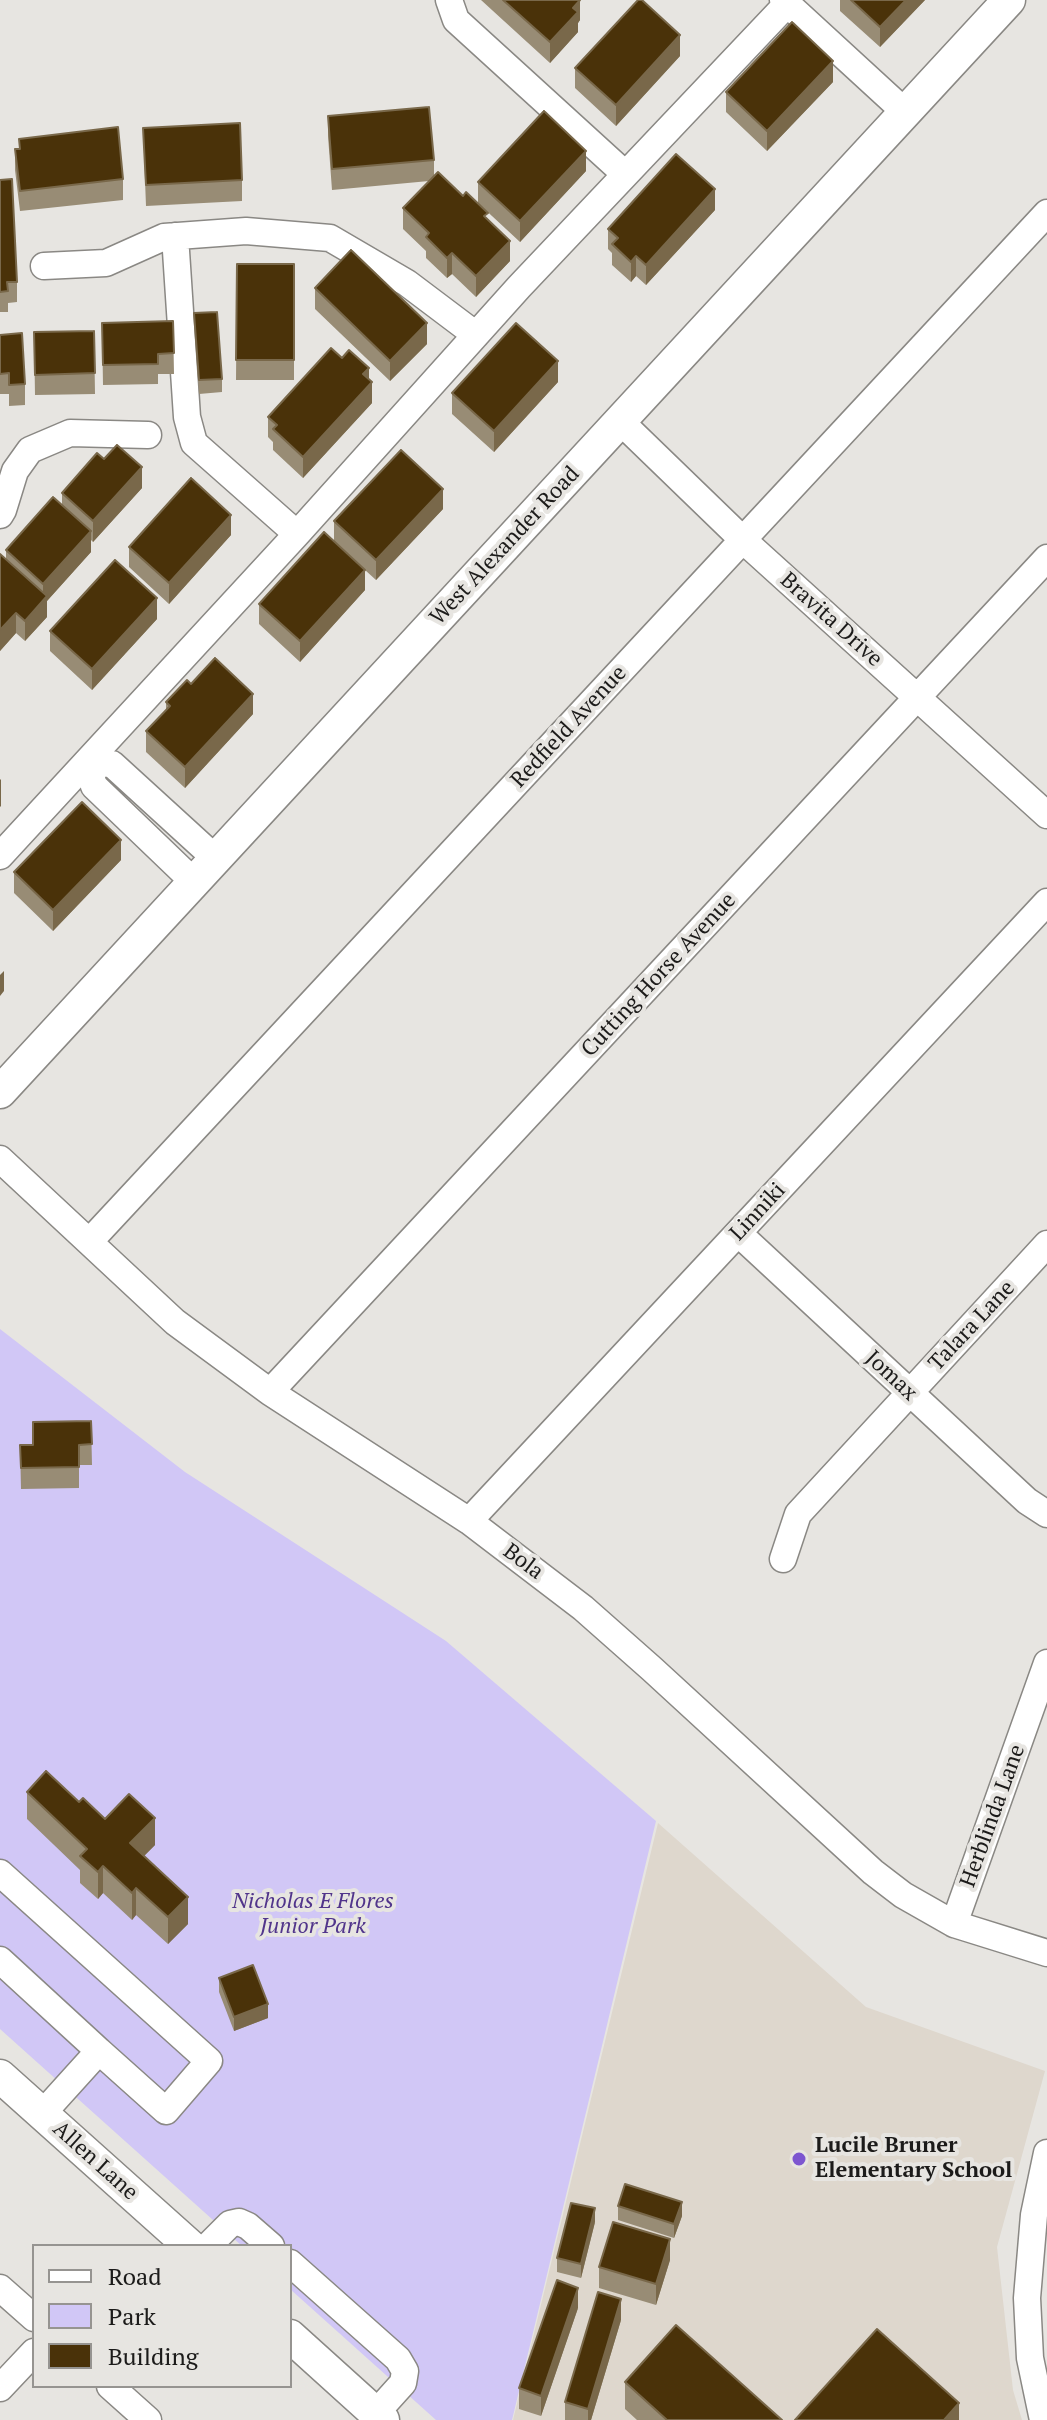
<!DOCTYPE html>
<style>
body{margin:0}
#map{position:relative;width:1047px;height:2420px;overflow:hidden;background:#e7e5e1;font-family:"PT Serif",serif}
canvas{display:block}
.legend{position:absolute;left:32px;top:2244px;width:260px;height:144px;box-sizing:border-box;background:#e7e5e1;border:2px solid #969491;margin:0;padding:10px 14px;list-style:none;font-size:24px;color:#1c1b1a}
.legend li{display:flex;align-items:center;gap:16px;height:40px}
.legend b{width:40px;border:2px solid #969491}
</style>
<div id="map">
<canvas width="1047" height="2420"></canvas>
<ul class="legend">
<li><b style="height:10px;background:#fff"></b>Road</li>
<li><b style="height:22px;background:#d1c7f6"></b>Park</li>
<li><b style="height:22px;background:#4a3209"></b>Building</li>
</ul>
</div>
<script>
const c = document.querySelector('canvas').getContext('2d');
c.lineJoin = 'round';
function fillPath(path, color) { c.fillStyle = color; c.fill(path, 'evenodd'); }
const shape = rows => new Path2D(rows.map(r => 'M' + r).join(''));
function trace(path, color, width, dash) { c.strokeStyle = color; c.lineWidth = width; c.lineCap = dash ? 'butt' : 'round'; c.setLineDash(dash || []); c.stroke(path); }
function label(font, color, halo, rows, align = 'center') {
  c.font = font + ' "PT Serif",serif'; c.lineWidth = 8; c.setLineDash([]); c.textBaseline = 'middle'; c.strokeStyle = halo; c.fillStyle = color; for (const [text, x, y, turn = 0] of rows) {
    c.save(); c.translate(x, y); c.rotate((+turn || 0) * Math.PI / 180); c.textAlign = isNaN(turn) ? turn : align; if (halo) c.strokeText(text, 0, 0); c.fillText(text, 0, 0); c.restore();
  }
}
fillPath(shape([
 [658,1823,866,2007,1045,2071,997,2247,1013,2390,1022,2420,513,2420]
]), '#ded7cd');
fillPath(shape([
 [0,1329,185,1472,446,1641,656,1821,512,2420,436,2420,290,2289,290,2246,242,2246,0,2029]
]), '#d1c7f6');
const minor = shape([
 [449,0,456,20,625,174],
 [783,0,905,112],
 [175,236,187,417,194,443,297,534],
 [44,266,106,263,164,237,246,231,330,238,407,283,476,335],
 [620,421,743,540,1047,815],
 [0,515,3,510,15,471,30,450,70,433,148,435],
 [0,856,297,534,519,287,787,4],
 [194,882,94,786,87,762,112,764,215,858],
 [0,1159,175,1322,270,1392,469,1521,583,1608,652,1669,873,1872,903,1895,954,1924,1047,1953],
 [738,1233,1027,1501,1047,1514],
 [90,1241,1047,213],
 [270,1392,1047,558],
 [469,1521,1047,902],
 [783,1559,798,1514,1047,1244],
 [0,1873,209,2061,166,2111,99,2051],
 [954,1924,1047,1663],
 [0,1960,99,2051,42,2114],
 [208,2246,230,2224,239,2222,248,2226,271,2246],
 [290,2263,398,2359,405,2371,403,2383,376,2413],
 [0,2288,34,2318],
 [110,2386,148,2420],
 [0,2388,34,2352],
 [1043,2420,1030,2358,1027,2298,1034,2215,1047,2153]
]);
const major = shape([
 [0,1092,1009,0],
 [0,2076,190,2246],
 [290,2336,383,2420]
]);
trace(minor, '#8a8884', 29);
trace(major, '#8a8884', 35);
trace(minor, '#fff', 26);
trace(major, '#fff', 32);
fillPath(shape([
 [481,0,580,0,580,20,578,23,578,32,550,63],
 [840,0,925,0,880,47,840,11],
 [680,56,616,126,575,88,575,68],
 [833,82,767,151,726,112,726,92],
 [328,116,434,160,434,176,488,219,510,261,476,297,452,274,447,278,426,258,426,251,403,229,403,208,429,181,332,190,328,136],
 [143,128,242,180,242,201,146,206],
 [19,139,123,179,123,200,20,211,15,170,15,149,19,149],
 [586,171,520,242,478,203,478,182],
 [0,180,17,282,17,302,8,303,8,312,0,312],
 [715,210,646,285,636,276,631,282,612,265,612,253,608,249,608,229],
 [237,264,294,264,294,380,236,380],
 [315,288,427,344,390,381,315,309],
 [194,313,222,379,222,392,199,394],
 [173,321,174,374,158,374,158,384,103,385,102,323],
 [94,331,95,394,35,395,34,332],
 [0,335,25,384,25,405,9,406,9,394,0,394],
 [342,358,369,379,372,403,303,478,273,450,273,442,268,437,268,417],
 [558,382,494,452,452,414,452,393],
 [142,488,93,542,91,540,91,552,47,601,47,617,25,641,16,633,0,651,0,554,6,559,6,550,62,505,62,493],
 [443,509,376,580,365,570,365,590,300,662,259,624,259,604,334,542,334,521],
 [231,535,169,604,129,567,129,547],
 [157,619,92,690,50,651,50,631],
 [191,684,253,714,185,788,146,752,146,731,166,710,166,702],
 [121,860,53,931,14,893,14,872],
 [91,1421,92,1465,79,1465,79,1488,21,1489,20,1445,33,1445],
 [27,1792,79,1802,105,1819,155,1845,144,1856,188,1924,168,1944,136,1915,132,1920,103,1893,98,1899,80,1883,80,1870,27,1819],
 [219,1978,268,2018,234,2031,219,1992],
 [618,2206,682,2216,674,2238,618,2220],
 [595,2222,581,2278,557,2272,557,2258],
 [670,2260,656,2305,599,2288,599,2267],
 [578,2308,541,2416,519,2409,519,2388],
 [621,2320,591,2420,565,2420,565,2402],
 [625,2382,782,2420,637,2420,625,2409]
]), '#988c75');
fillPath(shape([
 [580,0,580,20,578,23,578,32,550,63,550,42,573,8],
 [906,0,925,0,880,47,880,27],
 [680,35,680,56,616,126,616,105],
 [833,61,833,82,767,151,767,131],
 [586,151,586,171,520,242,520,221],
 [715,189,715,210,646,285,646,265],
 [510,241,510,261,476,297,476,276],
 [452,253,452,274,447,278,447,258],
 [636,256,636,276,631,282,631,262],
 [427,323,427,344,390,381,390,361],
 [558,361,558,382,494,452,494,431],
 [369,368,369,386,372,382,372,403,303,478,303,457,363,374],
 [142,467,142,488,93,542,93,521],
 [443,489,443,509,376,580,376,560],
 [231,515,231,535,169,604,169,583],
 [91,531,91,552,47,601,47,617,25,641,25,621,43,600,43,584],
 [365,570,365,590,300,662,300,641],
 [157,598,157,619,92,690,92,669],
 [16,613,16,633,0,651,0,630],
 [253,694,253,714,185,788,185,767],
 [1,779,1,806,0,807,0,780],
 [121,840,121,860,53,931,53,910],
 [4,971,4,991,0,996,0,975],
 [155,1818,155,1845,130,1870,130,1843],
 [103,1866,103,1893,98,1899,98,1872],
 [136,1888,136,1915,132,1920,132,1893],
 [188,1897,188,1924,168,1944,168,1917],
 [268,2004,268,2018,234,2031,234,2017],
 [682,2202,682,2216,674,2238,674,2224],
 [595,2208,595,2222,581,2278,581,2264],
 [670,2239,670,2260,656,2305,656,2284],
 [578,2288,578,2308,541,2416,541,2396],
 [621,2299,621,2320,591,2420,588,2420,588,2409],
 [959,2403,959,2420,944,2420]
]), '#79684a');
const building = shape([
 [503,0,580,0,573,8,578,12,550,42,503,0],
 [638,0,642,0,680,35,616,105,575,68,638,0],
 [851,0,906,0,880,27,851,0],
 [792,22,833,61,767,131,726,92,792,22],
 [429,107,434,160,332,169,328,116,429,107],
 [544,111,586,151,520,221,478,182,544,111],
 [240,123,242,180,146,185,143,128,240,123],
 [118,127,123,179,20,191,15,149,20,149,19,139,118,127],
 [676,154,715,189,646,265,636,256,631,262,612,244,618,238,608,229,676,154],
 [438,172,463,196,466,192,488,213,484,216,510,241,476,276,452,253,447,258,426,237,429,233,403,208,438,172],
 [12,179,17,282,7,282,8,291,0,292,0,180,12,179],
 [351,250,427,323,390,361,315,288,351,250],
 [237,264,294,264,294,360,236,360,237,264],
 [217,312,222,379,199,380,194,313,217,312],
 [173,321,174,353,158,354,158,364,103,365,102,323,173,321],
 [516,323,558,361,494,431,452,393,516,323],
 [94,331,95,373,35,375,34,332,94,331],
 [22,333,25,384,9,385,9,373,0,374,0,335,22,333],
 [331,348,342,358,349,350,369,368,363,374,372,382,303,457,273,429,277,425,268,417,331,348],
 [117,445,142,467,93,521,62,493,97,453,104,459,117,445],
 [401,450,443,489,376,560,334,521,401,450],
 [191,478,231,515,169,583,129,547,191,478],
 [53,497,91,531,43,584,6,550,53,497],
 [324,532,365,570,300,641,259,604,324,532],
 [0,554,47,596,25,621,16,613,0,630,0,554],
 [115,560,157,598,92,669,50,631,115,560],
 [215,658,253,694,185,767,146,731,170,706,166,702,187,680,191,684,215,658],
 [82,802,121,840,53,910,14,872,82,802],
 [91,1421,92,1444,79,1445,79,1467,21,1468,20,1445,33,1445,33,1422,91,1421],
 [46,1771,79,1802,83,1798,105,1819,129,1794,155,1818,130,1843,188,1897,168,1917,136,1888,132,1893,103,1866,98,1872,80,1856,87,1849,27,1792,46,1771],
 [253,1965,268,2004,234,2017,219,1978,253,1965],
 [625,2184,682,2202,674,2224,618,2206,625,2184],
 [571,2203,595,2208,581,2264,557,2258,571,2203],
 [613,2222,670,2239,656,2284,599,2267,613,2222],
 [557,2280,578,2288,541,2396,519,2388,557,2280],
 [598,2292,621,2299,588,2409,565,2402,598,2292],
 [676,2325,782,2420,667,2420,625,2382,676,2325],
 [877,2329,959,2403,944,2420,795,2420,877,2329]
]);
fillPath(building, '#4a3209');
trace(building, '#79684a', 2);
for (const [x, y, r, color] of [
 [799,2159,8,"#7d56d0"]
]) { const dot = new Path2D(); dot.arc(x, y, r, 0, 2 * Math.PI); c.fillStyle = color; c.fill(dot); trace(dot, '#e7e5e1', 3); }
label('22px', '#1c1b1a', '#e7e5e1', [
 ["West Alexander Road",505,546,-47],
 ["Bravita Drive",831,620,42],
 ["Redfield Avenue",569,727,-47],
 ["Cutting Horse Avenue",659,975,-47],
 ["Linniki",758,1212,-47],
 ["Talara Lane",972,1326,-47],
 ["Jomax",891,1376,43],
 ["Bola",523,1562,37],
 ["Herblinda Lane",993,1816,-70],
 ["Allen Lane",95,2161,42]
]);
label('italic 22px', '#51358b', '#e7e5e1', [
 ["Nicholas E Flores",313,1902],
 ["Junior Park",313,1927]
]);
label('bold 22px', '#1c1b1a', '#e7e5e1', [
 ["Lucile Bruner",815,2146],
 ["Elementary School",815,2171]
], 'left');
</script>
